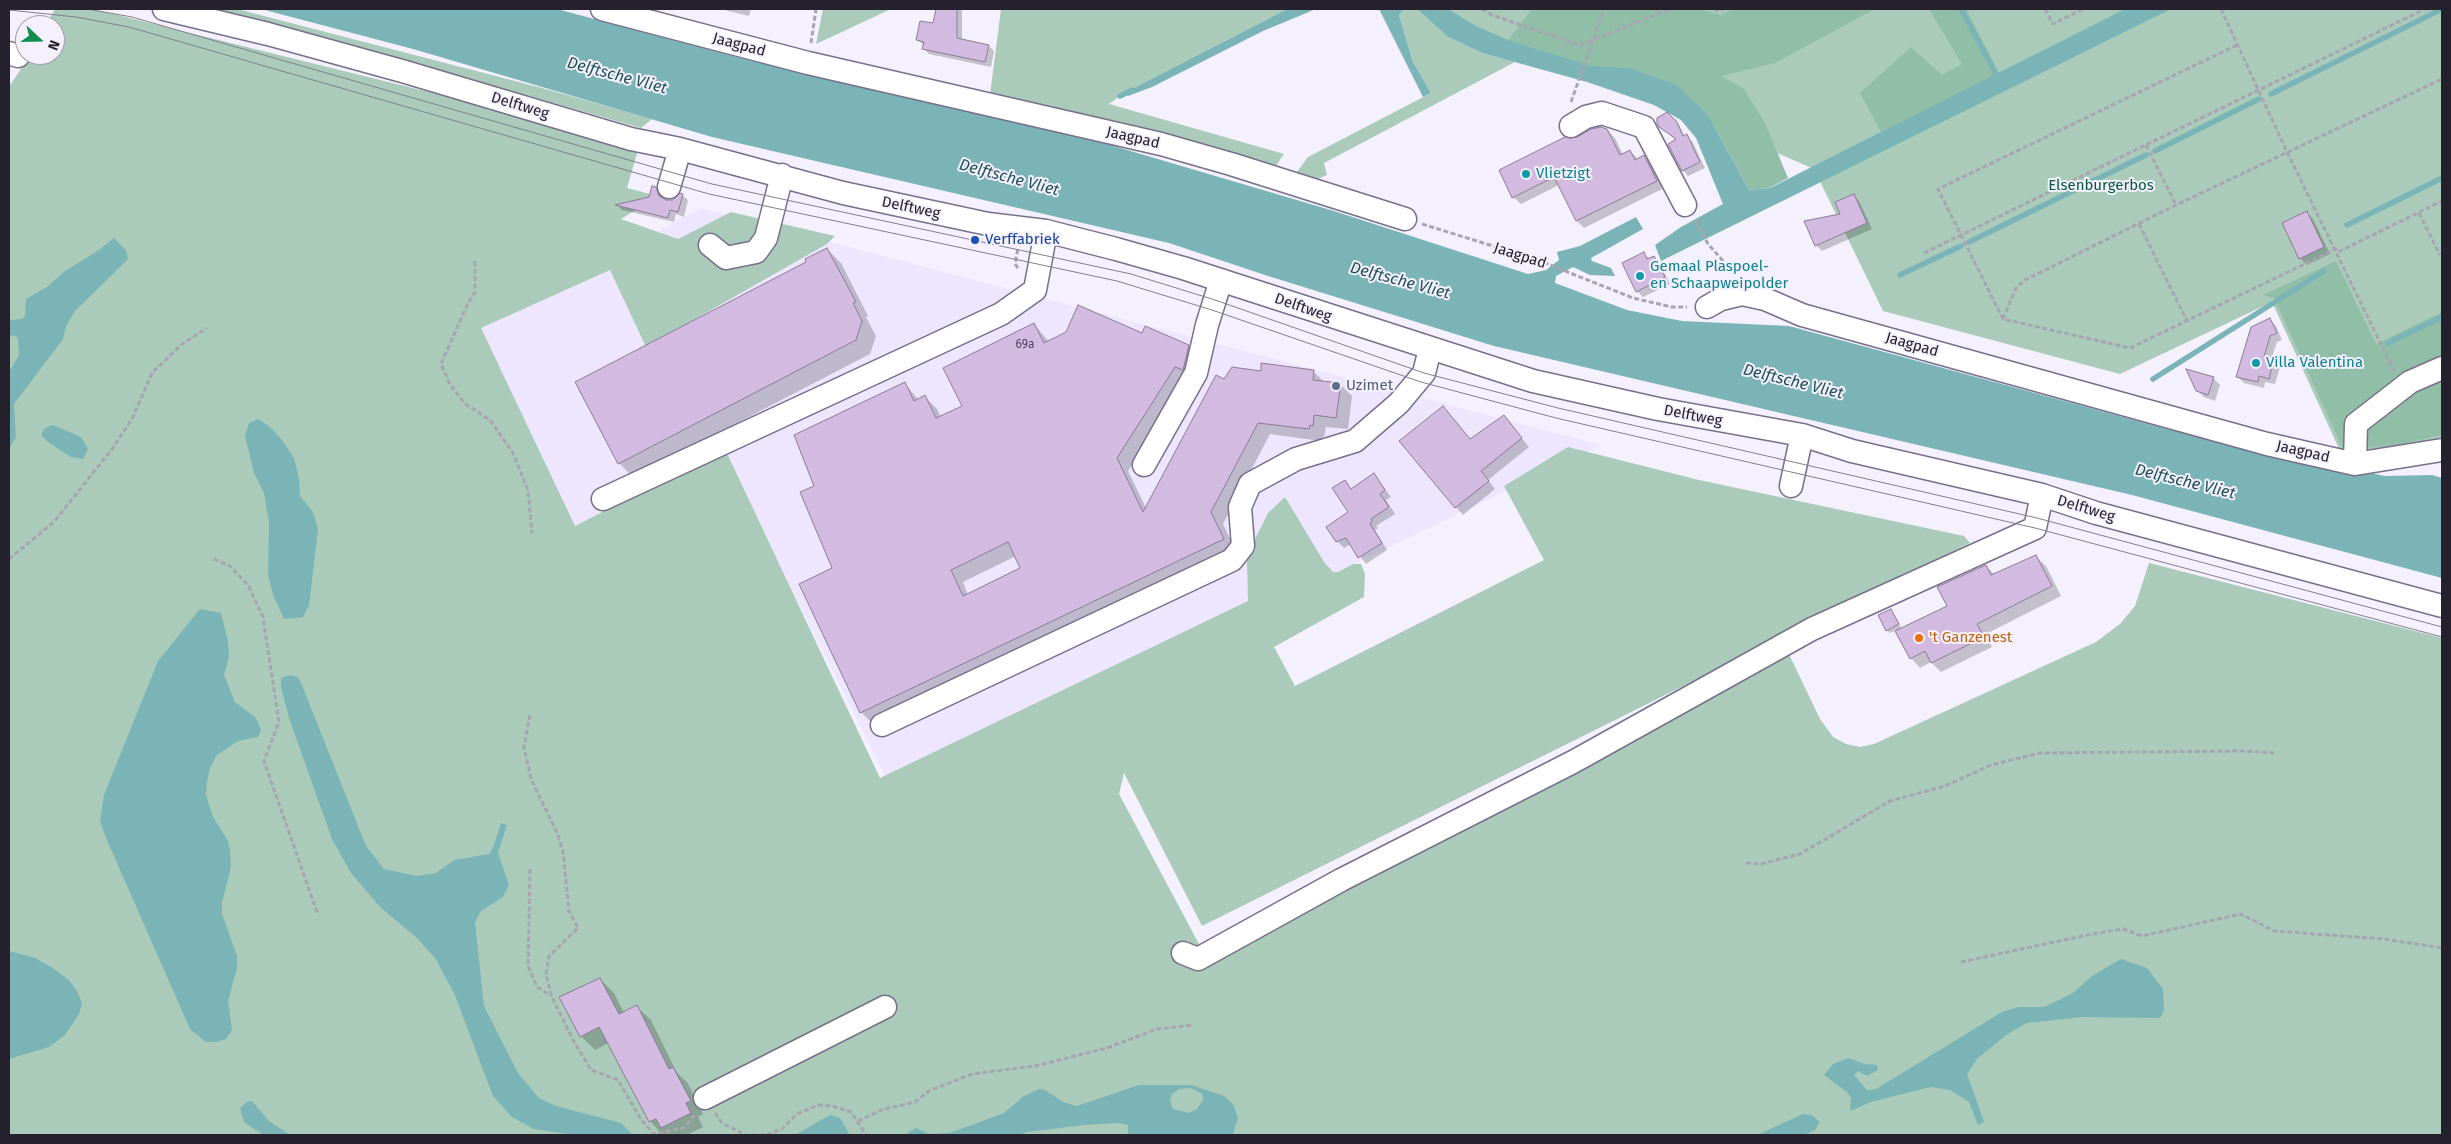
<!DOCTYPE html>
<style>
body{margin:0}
#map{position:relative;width:2451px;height:1144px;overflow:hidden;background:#f4f0fe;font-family:"Fira Sans",sans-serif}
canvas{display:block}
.frame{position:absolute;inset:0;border:10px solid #24212d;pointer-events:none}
.north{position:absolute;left:15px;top:15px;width:50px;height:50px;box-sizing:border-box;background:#f4f0fe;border:1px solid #a19daa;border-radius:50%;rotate:111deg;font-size:14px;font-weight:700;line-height:20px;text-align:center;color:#24212d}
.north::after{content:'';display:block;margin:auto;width:18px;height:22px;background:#128f4c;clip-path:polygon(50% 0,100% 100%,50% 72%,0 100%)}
</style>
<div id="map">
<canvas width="2451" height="1144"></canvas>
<div class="frame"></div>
<div class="north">N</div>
</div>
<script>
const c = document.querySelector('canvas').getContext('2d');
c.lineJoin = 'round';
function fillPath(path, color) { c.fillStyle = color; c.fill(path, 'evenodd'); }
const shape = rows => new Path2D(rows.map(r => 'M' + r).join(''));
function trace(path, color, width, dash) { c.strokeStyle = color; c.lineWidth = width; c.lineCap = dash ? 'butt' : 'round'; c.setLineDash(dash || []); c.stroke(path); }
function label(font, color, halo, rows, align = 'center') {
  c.font = font + ' "Fira Sans",sans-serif'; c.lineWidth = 4; c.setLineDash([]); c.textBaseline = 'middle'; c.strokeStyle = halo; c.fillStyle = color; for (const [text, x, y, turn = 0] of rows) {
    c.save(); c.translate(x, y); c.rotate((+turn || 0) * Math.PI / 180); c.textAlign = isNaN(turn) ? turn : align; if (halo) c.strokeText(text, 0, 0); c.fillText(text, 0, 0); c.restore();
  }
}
fillPath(shape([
 [701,208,1601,445,1246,616,889,783,727,461,568,541,459,337]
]), '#ede6fe');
fillPath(shape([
 [55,9,93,9,449,97,638,150,627,188,658,196,621,219,678,239,731,212,835,236,827,244,646,347,610,270,481,328,575,526,725,449,880,778,1248,601,1247,563,1253,543,1268,513,1285,497,1324,562,1333,572,1338,572,1353,564,1361,564,1365,574,1364,597,1274,647,1295,686,1544,560,1504,486,1568,447,1699,480,1964,536,1970,543,1202,926,1124,773,1119,794,1200,946,1786,648,1820,719,1833,737,1846,744,1860,747,1874,744,2096,642,2120,624,2135,606,2149,563,2442,638,2442,1135,9,1135,9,87,30,55,55,55,55,25,46,25],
 [215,9,237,9,542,88,652,119,641,128,359,47],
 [823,9,891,9,816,44],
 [1001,9,1287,9,1124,93,1109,104,1284,154,1273,170,990,95],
 [1404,9,1417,9,1448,37,1482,53,1515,62,1324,163,1327,175,1313,181,1294,176,1308,157,1431,93,1413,62,1399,15],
 [1434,9,2442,9,2442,439,2390,450,2341,453,2272,302,2120,374,1883,311,1814,169,1662,103,1509,49]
]), '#aacbb9');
fillPath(shape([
 [1532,9,1700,9,1720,15,1733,9,1875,9,1775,63,1721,76,1744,89,1765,123,1788,178,1769,188,1749,190,1708,115,1677,85,1630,68,1592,66,1508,40],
 [1929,9,1966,9,1999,73,1881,132,1860,93,1911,47,1942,75,1962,64],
 [2336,261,2376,344,2442,312,2442,435,2392,446,2343,449,2274,298,2263,295]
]), '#91bea6');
fillPath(shape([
 [261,9,557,9,744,59,1073,134,1334,211,1528,274,1546,270,1559,260,1557,252,1580,246,1636,217,1643,229,1591,258,1592,261,1611,268,1615,276,1590,275,1573,267,1556,276,1555,283,1627,310,1682,321,1789,326,2167,429,2385,476,2432,475,2442,478,2442,578,2132,495,1494,346,1268,276,1169,243,712,137,413,49],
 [1287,9,1316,9,1263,31,1152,87,1128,96,1124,93],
 [1379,9,1404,9,1399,15,1413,62,1431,93,1423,97],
 [1417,9,1448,9,1476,26,1508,40,1592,66,1630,68,1677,85,1708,115,1749,190,1770,188,2125,9,2171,9,1661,261,1655,245,1681,227,1723,204,1696,138,1681,120,1654,105,1587,82,1482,53,1448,37],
 [114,238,126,250,128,259,75,311,66,326,63,339,14,404,16,437,9,449,9,372,19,355,18,338,14,335,9,337,9,320,22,319,25,316,26,299,47,287,65,271,99,250],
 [258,419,269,426,282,440,294,458,299,479,300,496,313,512,318,529,309,606,303,617,284,619,273,595,268,575,269,523,264,493,254,473,245,436,249,423],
 [53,425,81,437,88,449,83,459,71,457,48,442,41,435,45,428],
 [200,609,221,613,228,641,229,657,224,675,235,702,256,718,261,730,258,737,238,741,217,755,210,768,207,781,206,795,213,817,228,841,230,851,231,867,222,903,222,914,237,956,237,968,228,1001,232,1030,226,1039,217,1042,206,1042,190,1029,106,838,100,821,104,795,158,661],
 [290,675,298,677,301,683,366,846,384,869,417,876,436,873,454,860,489,854,493,848,501,823,507,825,498,853,509,885,503,897,481,911,475,922,484,1006,518,1073,539,1098,556,1106,621,1123,633,1135,574,1135,534,1129,512,1117,493,1096,454,993,435,958,416,937,380,907,351,873,332,839,289,718,281,687,281,678],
 [9,951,35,958,51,967,69,980,77,991,82,1003,79,1014,65,1035,49,1047,9,1059],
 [2121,959,2147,968,2163,989,2164,1011,2160,1018,2083,1017,2027,1023,2006,1035,1977,1059,1967,1074,1984,1122,1978,1125,1969,1102,1950,1090,1930,1087,1871,1102,1850,1111,1851,1098,1847,1092,1824,1075,1833,1064,1848,1058,1865,1064,1877,1065,1878,1070,1867,1076,1858,1071,1854,1075,1867,1090,1876,1089,2002,1012,2018,1007,2044,1007,2073,993,2092,976],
 [1139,1085,1191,1085,1224,1096,1233,1104,1238,1118,1233,1134,1125,1135,1128,1133,1128,1125,1118,1123,1083,1125,1027,1132,1020,1135,904,1135,916,1128,929,1134,949,1133,969,1126,1004,1113,1024,1096,1039,1089,1045,1090,1063,1102,1077,1106],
 [1191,1088,1202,1094,1203,1100,1197,1109,1189,1113,1173,1109,1170,1100,1172,1094,1179,1089],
 [252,1101,269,1121,290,1135,263,1135,244,1122,240,1108,247,1102],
 [1803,1114,1811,1115,1820,1122,1815,1130,1804,1135,1757,1135],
 [830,1115,840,1118,850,1135,795,1135]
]), '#7bb4b7');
fillPath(shape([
 [720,9,751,9,749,16],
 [937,9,962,9,962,40,989,46,994,51,991,67,929,54,924,49,924,45,917,40,934,25],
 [1667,113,1677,121,1685,137,1692,141,1705,168,1688,176,1683,170,1677,140,1660,127],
 [1607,130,1615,138,1623,155,1630,151,1638,159,1644,157,1651,164,1664,188,1584,228,1577,221,1559,185,1521,204,1513,197,1578,139],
 [656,188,664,200,673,201,682,195,688,200,684,217,676,214,674,222,622,210,617,205,650,198],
 [1853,195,1859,201,1872,229,1822,251,1816,245,1842,215],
 [2306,212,2313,219,2330,254,2307,265,2300,258],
 [827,249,841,263,868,316,866,317,876,336,870,354,633,477,619,463],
 [1644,254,1649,259,1653,257,1660,264,1670,284,1643,297,1637,291],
 [2269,319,2276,326,2282,340,2277,342,2271,360,2280,367,2275,384,2265,382,2264,388,2244,383,2237,376],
 [1034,324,1049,342,1142,334,1188,346,1200,358,1128,471,1146,508,1224,380,1262,372,1313,371,1324,382,1340,384,1352,396,1348,429,1326,427,1324,437,1322,437,1321,441,1270,434,1223,524,1236,551,873,724,861,712,834,569,816,487,904,383,919,400,925,397,937,409,941,417,963,407],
 [1016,556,1022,569,968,595,963,582],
 [2213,378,2220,385,2215,401,2204,397,2197,390],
 [1443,407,1471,440,1511,425,1529,447,1488,480,1495,489,1463,515,1456,507],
 [1374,475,1391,497,1386,500,1395,514,1376,526,1378,528,1375,530,1387,550,1366,564,1351,544,1344,548,1337,541,1350,513,1344,481,1352,490],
 [2036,557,2046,566,2061,596,1986,634,1992,647,1941,672,1931,662,1920,668,1911,658,1896,630,1890,633,1887,630,1891,610,1902,629,1948,606,1986,566,1995,575],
 [600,979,614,993,624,1013,637,1007,651,1020,677,1073,687,1082,703,1114,698,1117,703,1127,687,1135,670,1135,667,1133,663,1135,650,1121,609,1043,595,1050,581,1036]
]), '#0003');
trace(shape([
 [1961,9,1996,74],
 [2271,94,2442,9],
 [1120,96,1132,90],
 [2155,151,2259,99],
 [2347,225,2442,178],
 [1969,242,2146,155],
 [1900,275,1961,246],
 [2388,343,2442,317],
 [2153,379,2324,271]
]), '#7bb4b7', 5.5);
const building = shape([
 [936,9,957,9,957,38,989,45,985,62,922,49,924,42,916,40,920,21,933,23,936,9],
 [1667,112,1677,122,1683,136,1687,134,1700,162,1682,171,1668,144,1676,139,1659,127,1657,123,1657,118,1667,112],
 [1601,127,1607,129,1620,155,1630,150,1635,160,1644,155,1657,181,1576,221,1554,177,1512,198,1499,170,1565,137,1577,137,1591,129,1601,127],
 [652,186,656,187,659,196,666,200,673,200,680,193,683,194,678,212,670,210,668,218,615,205,649,197,652,186],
 [1854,194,1867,223,1815,246,1804,221,1840,214,1835,202,1854,194],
 [2307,211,2324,247,2299,259,2282,223,2307,211],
 [827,248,856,302,853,303,862,321,856,340,618,464,575,382,806,262,805,259,827,248],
 [1644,252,1647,259,1654,256,1665,277,1636,292,1622,263,1644,252],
 [1078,305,1142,333,1145,326,1189,345,1183,370,1175,367,1117,458,1143,512,1216,375,1224,379,1232,367,1261,371,1261,363,1314,370,1313,380,1341,383,1336,418,1314,415,1313,426,1310,425,1309,429,1258,423,1211,512,1224,539,860,713,799,584,832,568,800,492,814,486,794,435,905,382,914,401,925,395,936,418,962,406,943,368,1034,323,1044,343,1066,332,1078,305],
 [1008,542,1020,568,963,596,951,570,1008,542],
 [2270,318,2277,333,2270,336,2264,357,2274,359,2269,379,2259,376,2258,382,2236,377,2251,327,2270,318],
 [2186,369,2214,377,2208,395,2196,391,2186,369],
 [1443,406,1470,439,1504,415,1522,438,1481,471,1489,481,1455,508,1399,441,1443,406],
 [1374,473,1385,490,1380,494,1389,507,1371,519,1372,521,1370,524,1382,543,1358,558,1346,538,1336,542,1326,527,1348,512,1332,488,1345,480,1351,489,1374,473],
 [2036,555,2052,586,1977,624,1984,637,1931,663,1925,651,1910,659,1895,631,1947,606,1937,587,1986,565,1991,575,2036,555],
 [1891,609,1899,624,1886,631,1878,615,1891,609],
 [600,978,619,1014,637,1005,669,1069,673,1067,691,1101,686,1103,691,1113,661,1128,656,1119,649,1122,599,1027,580,1037,559,997,600,978]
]);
fillPath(building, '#d3bae1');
trace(building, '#8c7b95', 1);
const minor = shape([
 [164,9,268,34,402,71,631,139,680,149,843,193,988,224,1046,231,1116,249,1183,268,1533,381,1658,409,1802,435,1852,451,2042,495,2096,513,2442,606],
 [602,9,808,63,1161,144,1231,164,1405,219],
 [9,53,18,56],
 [1571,126,1586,117,1602,113,1644,127,1685,205],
 [669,187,680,149],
 [710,245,726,258,756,252,766,238,782,175],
 [1707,307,1721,299,1742,294,1765,299,1802,315,2267,444,2355,464,2442,450],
 [2355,464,2356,424,2410,382,2442,368],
 [1144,465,1196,373,1207,325,1221,280],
 [1791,486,1802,435],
 [603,499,1001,314,1035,290,1046,231],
 [882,725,1232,560,1243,546,1240,507,1250,484,1296,459,1355,441,1399,403,1424,373,1430,349],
 [1183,953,1198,959,1341,880,1573,762,1812,629,2035,528,2042,495],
 [705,1098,885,1007]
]);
trace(minor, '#776f8c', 25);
trace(shape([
 [1482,9,1492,15,1579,45,1670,9],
 [1714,9,1719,11,1724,9],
 [2045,9,2053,24,2083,9],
 [2221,9,2287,152,2394,371],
 [811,43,816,9],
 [2237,45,1938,189,2003,319,2130,348,2336,249,2338,252,2442,201],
 [1571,102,1604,9],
 [2146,145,2176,205],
 [2419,213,2440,255],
 [1695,220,1708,244,1724,262],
 [1422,224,1535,259,1633,298,1672,307,1687,307],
 [2139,224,2187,321],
 [1924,253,2425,9],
 [475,261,475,292,468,303,441,364,450,384,464,403,490,420,513,453,528,490,532,533],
 [1018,268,1015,264,1018,248],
 [2003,319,2016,288,2025,280,2176,205,2442,79],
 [9,559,54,522,112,449,132,419,152,373,181,345,207,328],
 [214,559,230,566,248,585,263,617,279,722,264,761,318,915],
 [530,715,524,747,531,779,558,835,563,852,569,911,578,928,549,956,546,975,552,997,573,1040,591,1070,618,1080,642,1121,654,1134,683,1128,695,1115],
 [1746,863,1761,864,1800,854,1890,801,1945,786,1991,765,2040,753,2245,751,2274,753],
 [530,869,528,966,537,987,551,996],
 [1961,962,2092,934,2123,929,2142,936,2241,914,2274,931,2384,939,2442,948],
 [715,1113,722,1123,746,1135,766,1135,782,1129,797,1114,818,1105,832,1106,851,1112,866,1135],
 [858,1121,881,1110,915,1102,929,1091,972,1074,1035,1066,1107,1048,1157,1029,1193,1025]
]), '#a8a5b2', 3, [5, 2.5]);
trace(minor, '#fff', 22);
trace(shape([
 [87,9,132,17,712,184,1131,274,1215,300,1424,373,1558,408,2037,518,2442,627],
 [9,10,76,17,129,27,709,194,1117,281,1212,310,1421,382,1556,418,2035,528,2442,637]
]), '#827e8b', 1);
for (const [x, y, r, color] of [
 [1526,174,5,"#0f9aa8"],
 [975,240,5,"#1a4fb4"],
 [1640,276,5,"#0f9aa8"],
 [2256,363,5,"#0f9aa8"],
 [1336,386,5,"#5c6f8a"],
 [1919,638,5,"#e8710a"]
]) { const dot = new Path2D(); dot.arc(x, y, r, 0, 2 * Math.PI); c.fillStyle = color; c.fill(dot); trace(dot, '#f4f0fe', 2); }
label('12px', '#50475a', null, [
 ["69a",1025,345]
]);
label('15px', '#24212d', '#f4f0fe', [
 ["Jaagpad",739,45,15],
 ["Delftweg",520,106,17],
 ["Jaagpad",1133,138,13],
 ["Delftweg",911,208,12],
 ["Jaagpad",1520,256,18],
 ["Delftweg",1303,308,19],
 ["Jaagpad",1912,345,16],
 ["Delftweg",1693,416,11],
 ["Jaagpad",2303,452,13],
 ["Delftweg",2086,509,17]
]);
label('15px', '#0d838f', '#f4f0fe', [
 ["Vlietzigt",1536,174],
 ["Gemaal Plaspoel-",1650,267],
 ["en Schaapweipolder",1650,284],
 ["Villa Valentina",2266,363]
], 'left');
label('15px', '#03593b', '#f4f0fe', [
 ["Elsenburgerbos",2101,186]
]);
label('15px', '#164399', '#f4f0fe', [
 ["Verffabriek",985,240]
], 'left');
label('15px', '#4e5e75', '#f4f0fe', [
 ["Uzimet",1346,386]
], 'left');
label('15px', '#c56008', '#f4f0fe', [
 ["'t Ganzenest",1929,638]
], 'left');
label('italic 16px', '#1f5154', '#f4f0fe', [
 ["Delftsche Vliet",617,76,15],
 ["Delftsche Vliet",1009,178,15],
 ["Delftsche Vliet",1400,281,15],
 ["Delftsche Vliet",1793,382,14],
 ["Delftsche Vliet",2185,482,14]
]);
</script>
